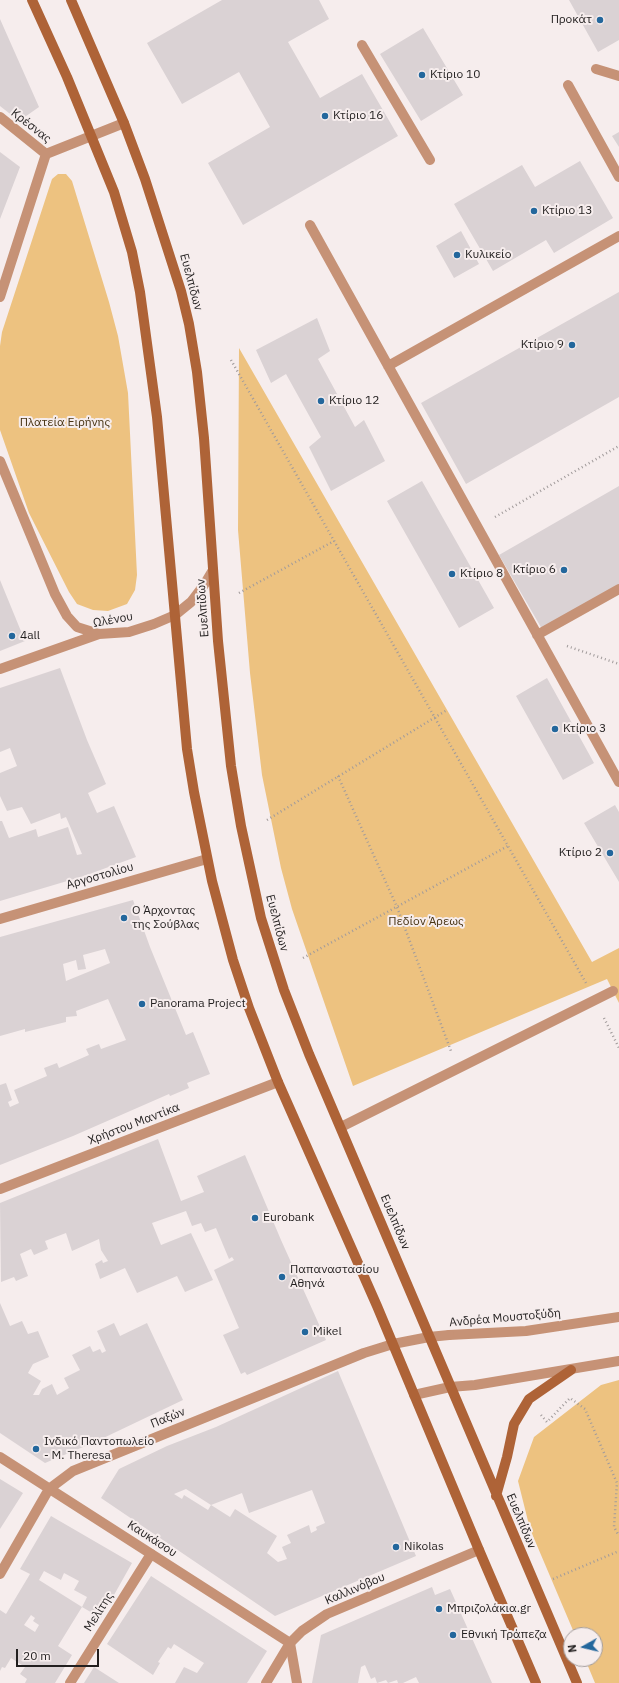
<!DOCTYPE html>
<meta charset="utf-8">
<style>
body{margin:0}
#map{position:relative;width:619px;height:1683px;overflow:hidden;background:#f6eded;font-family:"IBM Plex Sans",sans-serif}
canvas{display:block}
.north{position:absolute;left:563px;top:1627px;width:40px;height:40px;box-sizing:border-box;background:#f6eded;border:1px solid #a19b9b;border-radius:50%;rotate:262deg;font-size:11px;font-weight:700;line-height:16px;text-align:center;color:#221f1f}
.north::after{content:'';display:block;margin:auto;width:14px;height:18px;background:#23679c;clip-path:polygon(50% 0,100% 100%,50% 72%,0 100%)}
.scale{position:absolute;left:16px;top:1649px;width:83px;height:18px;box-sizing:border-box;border:2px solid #221f1f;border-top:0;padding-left:5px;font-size:12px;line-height:14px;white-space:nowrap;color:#221f1f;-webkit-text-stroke:3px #f6eded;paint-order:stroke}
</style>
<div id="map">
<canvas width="619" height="1683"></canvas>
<div class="north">N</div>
<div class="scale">20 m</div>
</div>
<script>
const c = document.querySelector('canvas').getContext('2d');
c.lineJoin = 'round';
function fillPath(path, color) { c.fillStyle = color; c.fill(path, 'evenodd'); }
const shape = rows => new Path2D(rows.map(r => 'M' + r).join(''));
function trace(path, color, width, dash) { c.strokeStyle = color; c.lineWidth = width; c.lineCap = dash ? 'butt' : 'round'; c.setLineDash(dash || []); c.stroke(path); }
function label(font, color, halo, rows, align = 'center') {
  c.font = font + ' "IBM Plex Sans",sans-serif'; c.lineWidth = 4; c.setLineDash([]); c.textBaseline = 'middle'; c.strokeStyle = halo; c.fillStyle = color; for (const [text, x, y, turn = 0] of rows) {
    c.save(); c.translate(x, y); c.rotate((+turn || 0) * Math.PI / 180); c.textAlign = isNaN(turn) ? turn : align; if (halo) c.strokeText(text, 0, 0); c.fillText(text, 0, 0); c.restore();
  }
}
fillPath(shape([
 [58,174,66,174,72,181,109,302,118,336,128,393,137,575,135,590,127,604,108,611,93,610,77,604,69,592,29,513,0,430,0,346,2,332,52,179],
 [239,348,592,962,619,948,619,1003,607,979,353,1086,292,909,281,868,262,775,250,673,238,530],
 [619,1380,619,1683,595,1683,585,1659,595,1659,595,1635,575,1635,530,1529,518,1481,534,1437,601,1385]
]), '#edc280');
fillPath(shape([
 [222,0,319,0,329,19,288,42,320,98,362,74,398,136,243,225,208,163,270,127,239,72,182,104,147,43],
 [569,0,619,0,619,40,598,52],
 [0,19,39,107,19,121,0,106],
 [423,28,463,95,421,121,380,54],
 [619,132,619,147,612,136],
 [0,152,20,167,0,219],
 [580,161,613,218,554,253,546,240,493,271,454,204,522,165,535,187],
 [461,231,479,264,454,278,436,246],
 [619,292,619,397,466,484,421,403],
 [317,318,330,351,318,359,355,427,364,420,385,461,331,491,309,447,321,437,286,374,271,383,256,350],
 [422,481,494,608,459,628,387,501],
 [619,486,619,585,542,629,499,555],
 [0,580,25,641,0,651],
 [60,668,87,740,106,784,88,793,97,813,114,806,136,857,84,876,0,901,0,821,2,821,9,838,36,829,38,837,68,827,77,855,82,854,66,817,61,819,60,813,31,824,22,807,7,811,0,796,0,773,17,766,10,748,0,752,0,688],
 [547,678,594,763,563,780,516,696],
 [615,805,619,812,619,882,584,823],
 [133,900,150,947,186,1035,193,1032,210,1074,187,1083,189,1088,170,1096,169,1094,73,1136,0,1165,0,1085,6,1083,12,1100,8,1102,10,1107,19,1103,14,1090,47,1076,44,1068,57,1063,59,1068,89,1055,86,1049,99,1044,101,1049,126,1040,108,999,76,1011,77,1016,66,1017,66,1022,25,1032,25,1029,0,1036,0,937],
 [105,949,110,963,66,981,63,964,76,960,78,970,86,969,83,955],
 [158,1139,181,1201,204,1192,197,1176,245,1155,281,1240,326,1340,247,1375,245,1372,241,1374,223,1335,239,1328,214,1270,234,1260,232,1257,229,1259,216,1228,205,1232,201,1223,192,1226,186,1211,152,1223,161,1245,191,1233,213,1280,185,1292,177,1276,137,1293,125,1268,100,1279,95,1264,102,1260,103,1263,108,1261,101,1250,99,1239,72,1251,66,1233,45,1241,48,1249,34,1255,31,1249,20,1254,28,1276,16,1281,14,1277,1,1282,0,1203],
 [0,1303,10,1326,22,1321,28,1334,38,1331,49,1357,33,1364,28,1373,41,1381,33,1395,39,1395,42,1389,52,1384,57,1395,69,1388,64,1378,80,1370,72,1355,90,1346,93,1352,100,1349,102,1353,106,1351,97,1331,114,1323,120,1336,147,1323,183,1400,95,1442,45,1463,0,1433],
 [338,1371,416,1556,275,1616,101,1498,119,1469,167,1446,216,1427],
 [186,1489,211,1505,242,1493,249,1513,312,1490,325,1523,316,1527,317,1530,311,1533,309,1525,287,1535,291,1543,282,1547,287,1559,278,1562,267,1553,277,1536,235,1509,230,1517,211,1505,208,1510,184,1495,182,1499,174,1494],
 [0,1479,23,1493,0,1529],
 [51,1516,132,1563,101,1618,82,1607,87,1597,74,1590,79,1581,64,1573,61,1580,44,1571,39,1580,82,1607,58,1646,72,1655,55,1683,25,1683,27,1679,20,1674,25,1667,11,1658,5,1668,2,1667,0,1671,0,1610,6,1614,30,1574,20,1569],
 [31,1615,35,1618,33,1621,39,1625,35,1632,24,1625],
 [151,1576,267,1651,247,1683,175,1683,184,1667,197,1673,204,1663,174,1644,171,1649,168,1647,158,1662,160,1663,153,1675,107,1644],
 [432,1587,435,1595,450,1589,492,1683,419,1683,416,1677,403,1683,398,1683,397,1680,388,1683,386,1680,377,1683,375,1677,371,1679,365,1665,361,1667,358,1683,312,1683,321,1635],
 [94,1667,119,1683,84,1683]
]), '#dad2d4');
trace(shape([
 [231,360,586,983],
 [495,517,619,446],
 [239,593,334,541],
 [567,646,619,664],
 [338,776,397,907,451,1051],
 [267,820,447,710],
 [303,958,508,846],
 [604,1018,619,1048],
 [541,1415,547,1422,570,1398,585,1409,617,1483,614,1527,619,1536],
 [553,1579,619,1551]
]), '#a19b9b', 2.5, [1, 3]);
trace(shape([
 [362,45,430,160],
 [596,69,619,76],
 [568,85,619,177],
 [310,225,619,782],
 [388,366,619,236],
 [537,635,619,589],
 [290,1643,297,1683],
 [70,1683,151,1554]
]), '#c69276', 10);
trace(shape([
 [0,117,46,154],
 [46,154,124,123],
 [0,297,46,154],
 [0,461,55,594,67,616,77,627,99,634],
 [0,669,99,634,129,632,154,624,175,615,191,602,204,585,213,570],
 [0,919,207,859],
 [341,1127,613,991],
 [0,1189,278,1082],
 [449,1335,526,1331,619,1317],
 [0,1457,290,1643],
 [0,1574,49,1489,73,1471,364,1353,393,1344],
 [266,1683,290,1643,302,1631,327,1614,479,1550]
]), '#c69276', 10);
trace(shape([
 [393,1344,429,1337,449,1335],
 [414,1395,450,1387,475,1385,619,1361]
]), '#c69276', 10);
trace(shape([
 [32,0,67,77,114,192,132,252,140,292,157,417,187,749,194,792,212,881,233,960,249,1008,278,1082,377,1306,479,1550,536,1683],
 [71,0,124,123,145,179,181,291,189,324,197,372,204,438,218,641,231,766,241,826,261,918,284,990,309,1054,577,1683],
 [496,1496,507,1457,514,1424,529,1399,571,1370]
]), '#ae6337', 10);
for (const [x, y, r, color] of [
 [600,20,4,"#23679c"],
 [422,75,4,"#23679c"],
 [325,116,4,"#23679c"],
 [534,211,4,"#23679c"],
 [457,255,4,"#23679c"],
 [572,345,4,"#23679c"],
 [321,401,4,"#23679c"],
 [564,570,4,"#23679c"],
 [452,574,4,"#23679c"],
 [12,636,4,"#23679c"],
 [555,729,4,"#23679c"],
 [610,853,4,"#23679c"],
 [124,918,4,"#23679c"],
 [142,1004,4,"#23679c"],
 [255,1218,4,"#23679c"],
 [282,1277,4,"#23679c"],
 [305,1332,4,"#23679c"],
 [36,1449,4,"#23679c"],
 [396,1547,4,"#23679c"],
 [439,1609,4,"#23679c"],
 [453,1635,4,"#23679c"]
]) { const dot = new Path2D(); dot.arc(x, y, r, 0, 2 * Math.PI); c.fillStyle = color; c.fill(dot); trace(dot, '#f6eded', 1.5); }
label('12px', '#221f1f', '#f6eded', [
 ["Προκάτ",592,20,"right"],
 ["Κτίριο 10",430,75],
 ["Κτίριο 16",333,116],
 ["Κτίριο 13",542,211],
 ["Κυλικείο",465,255],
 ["Κτίριο 9",564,345,"right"],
 ["Κτίριο 12",329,401],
 ["Κτίριο 6",556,570,"right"],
 ["Κτίριο 8",460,574],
 ["4all",20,636],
 ["Κτίριο 3",563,729],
 ["Κτίριο 2",602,853,"right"],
 ["Ο Άρχοντας",132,911],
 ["της Σούβλας",132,925],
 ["Panorama Project",150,1004],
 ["Eurobank",263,1218],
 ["Παπαναστασίου",290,1270],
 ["Αθηνά",290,1284],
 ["Mikel",313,1332],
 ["Ινδικό Παντοπωλείο",44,1442],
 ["- M. Theresa",44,1456],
 ["Nikolas",404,1547],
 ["Μπριζολάκια.gr",447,1609],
 ["Εθνική Τράπεζα",461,1635]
], 'left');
label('12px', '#221f1f', '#f6eded', [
 ["Κρέσνας",31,126,38],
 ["Ευελπίδων",191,282,75],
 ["Ευελπίδων",203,608,-94],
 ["Ωλένου",113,620,-10],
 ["Αργοστολίου",100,876,-16],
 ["Ευελπίδων",277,923,75],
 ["Χρήστου Μαντίκα",134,1124,-21],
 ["Ευελπίδων",395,1222,67],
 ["Ανδρέα Μουστοξύδη",505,1318,-5],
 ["Παξών",168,1418,-22],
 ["Ευελπίδων",521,1521,67],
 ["Καυκάσου",152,1539,33],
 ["Καλλινόβου",355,1589,-23],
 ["Μελίτης",99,1612,-58]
]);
label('12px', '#483414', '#f6eded', [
 ["Πλατεία Ειρήνης",65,423],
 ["Πεδίον Άρεως",426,922]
]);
</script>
